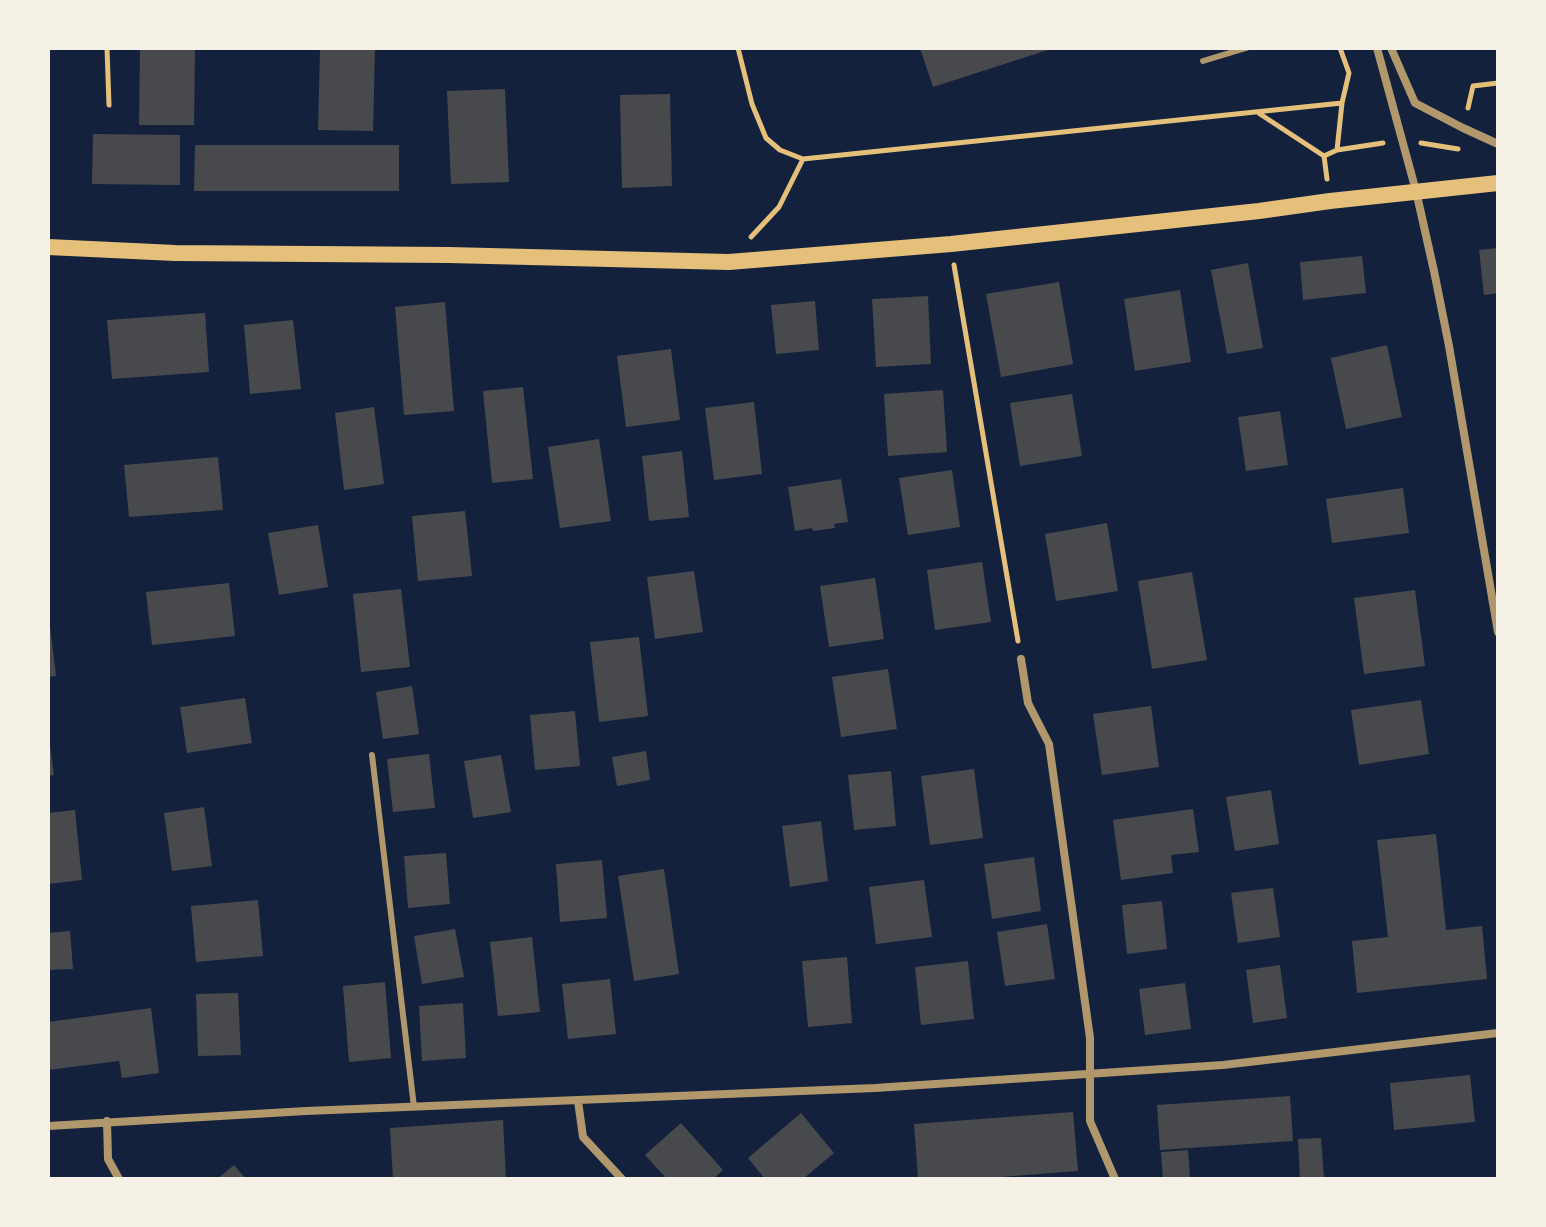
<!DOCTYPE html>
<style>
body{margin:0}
#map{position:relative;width:1546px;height:1227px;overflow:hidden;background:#14213d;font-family:Quicksand,sans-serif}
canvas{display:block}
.frame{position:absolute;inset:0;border:50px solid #f6f1e7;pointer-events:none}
</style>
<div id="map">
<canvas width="1546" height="1227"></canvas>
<div class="frame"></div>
</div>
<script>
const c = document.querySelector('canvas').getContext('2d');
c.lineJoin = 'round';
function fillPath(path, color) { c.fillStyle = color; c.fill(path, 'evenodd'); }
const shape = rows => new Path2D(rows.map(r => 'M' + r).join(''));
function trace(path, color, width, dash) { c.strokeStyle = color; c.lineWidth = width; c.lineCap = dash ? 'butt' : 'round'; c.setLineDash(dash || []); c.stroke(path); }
fillPath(shape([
 [140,48,195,48,194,125,139,125],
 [320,48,375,48,373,131,318,130],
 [920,48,1051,48,1051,49,933,87],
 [505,89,509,182,451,184,447,91],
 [670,94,672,186,622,188,620,95],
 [93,134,180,135,180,185,92,184],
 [195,145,399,145,399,191,194,191],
 [1498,248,1498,293,1484,295,1479,250],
 [1362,256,1366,293,1303,300,1300,262],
 [1248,263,1263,348,1227,354,1211,270],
 [1059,282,1073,364,1001,377,986,294],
 [1180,290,1191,362,1135,371,1124,299],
 [928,296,931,364,876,367,872,299],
 [815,301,819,350,776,354,771,305],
 [445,302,454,411,404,415,395,307],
 [205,313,209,372,112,379,107,320],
 [293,320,301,389,250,394,244,325],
 [1387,345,1402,417,1346,429,1331,358],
 [671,349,680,420,626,427,617,356],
 [523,387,533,479,492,483,483,391],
 [943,390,947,452,888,456,884,394],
 [1072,394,1082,456,1020,466,1010,403],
 [754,402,762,474,714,480,705,408],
 [374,407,384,484,344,490,335,413],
 [1280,411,1288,465,1246,471,1238,417],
 [599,439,611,521,560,528,548,447],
 [682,451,689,517,649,521,642,456],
 [218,457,223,510,129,517,124,465],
 [952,470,960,527,908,535,899,478],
 [841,479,848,522,834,524,835,528,813,531,812,528,795,531,788,487],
 [1403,488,1409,533,1332,543,1326,499],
 [465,511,472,576,418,581,412,516],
 [1107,523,1118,591,1056,601,1045,534],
 [318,525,328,587,279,595,268,533],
 [982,562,991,622,935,630,927,570],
 [694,571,703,632,655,639,647,577],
 [1192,572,1207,660,1152,669,1138,581],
 [875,578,884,639,829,647,820,586],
 [229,583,235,636,152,645,146,592],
 [401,589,410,667,361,672,353,594],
 [1415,590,1425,666,1364,674,1354,598],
 [48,626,50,626,56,676,48,677],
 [639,637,648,716,599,722,590,642],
 [888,669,897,729,841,737,832,677],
 [412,686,419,734,383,739,376,692],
 [245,698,252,743,187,753,180,707],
 [1421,700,1429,754,1359,765,1351,710],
 [1151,706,1159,767,1102,775,1093,714],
 [575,711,580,766,535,770,530,715],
 [48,745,50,745,54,775,48,776],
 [646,751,650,780,617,786,612,757],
 [429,754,435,808,393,812,387,759],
 [501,755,511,812,473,818,464,761],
 [974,769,983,838,930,845,921,776],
 [891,771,896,826,854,830,848,775],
 [1271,790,1279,844,1235,851,1226,797],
 [204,807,212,866,172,871,164,813],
 [1193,809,1199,852,1171,855,1173,873,1121,880,1113,820],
 [75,810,82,880,48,884,48,813],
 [821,821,828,881,790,887,782,826],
 [1436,834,1446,930,1482,926,1487,979,1357,993,1352,941,1388,937,1377,840],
 [446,853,450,904,408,908,404,856],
 [1034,857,1041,911,992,919,984,864],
 [602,860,607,918,560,922,556,864],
 [664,869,679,974,634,981,618,876],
 [924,880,932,937,876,944,869,887],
 [1273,888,1280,937,1238,943,1231,893],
 [258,900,263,956,196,962,191,906],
 [1162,901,1167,949,1127,954,1122,905],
 [1047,924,1055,979,1005,986,997,932],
 [455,929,464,977,422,984,414,936],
 [70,931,73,969,48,970,48,933],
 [532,937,540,1012,498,1016,490,942],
 [847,957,852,1023,808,1027,802,961],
 [968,961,974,1019,921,1025,915,967],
 [1280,965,1287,1018,1253,1023,1246,970],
 [610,979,616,1034,568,1039,562,984],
 [385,982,391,1058,349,1062,343,986],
 [1185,983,1191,1029,1145,1035,1139,989],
 [238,993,241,1055,198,1056,196,994],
 [463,1003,466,1058,422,1061,419,1006],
 [151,1008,159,1073,122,1078,119,1061,48,1070,48,1022],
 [1470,1075,1475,1122,1394,1130,1390,1083],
 [1290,1096,1293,1141,1160,1150,1157,1105],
 [1073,1112,1078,1171,975,1179,918,1179,914,1124],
 [801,1113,834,1153,803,1179,765,1179,748,1158],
 [503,1120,506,1179,393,1179,390,1128],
 [681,1123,723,1170,713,1179,667,1179,645,1155],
 [1321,1138,1324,1178,1300,1179,1298,1139],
 [1188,1150,1190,1179,1163,1179,1161,1152],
 [234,1165,246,1179,217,1179]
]), '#48494c');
trace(shape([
 [107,48,109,105],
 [738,48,752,104,766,138,780,150,803,159,779,207,751,237],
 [1340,48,1349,73,1342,103],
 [1468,108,1473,86,1498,83],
 [1260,114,1324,156,1337,150],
 [1421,143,1458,149],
 [1324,156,1327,179],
 [803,159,1342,103,1337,150,1383,143],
 [954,265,1018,641]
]), '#e5c07b', 5);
trace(shape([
 [1203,61,1246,48],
 [372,755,414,1107]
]), '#b1986c', 6);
trace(shape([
 [1377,48,1416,191,1434,271,1449,346,1498,632],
 [1391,48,1415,103,1463,128,1498,144],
 [1021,659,1028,703,1049,744,1090,1038,1090,1121,1115,1179],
 [578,1101,583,1137,622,1179],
 [107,1121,108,1159,119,1179],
 [48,1126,306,1111,875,1088,1223,1065,1498,1033]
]), '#b1986c', 8);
trace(shape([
 [48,247,175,253,449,255,729,262,951,244,1259,211,1330,201,1498,183]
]), '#e5c07b', 16);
</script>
